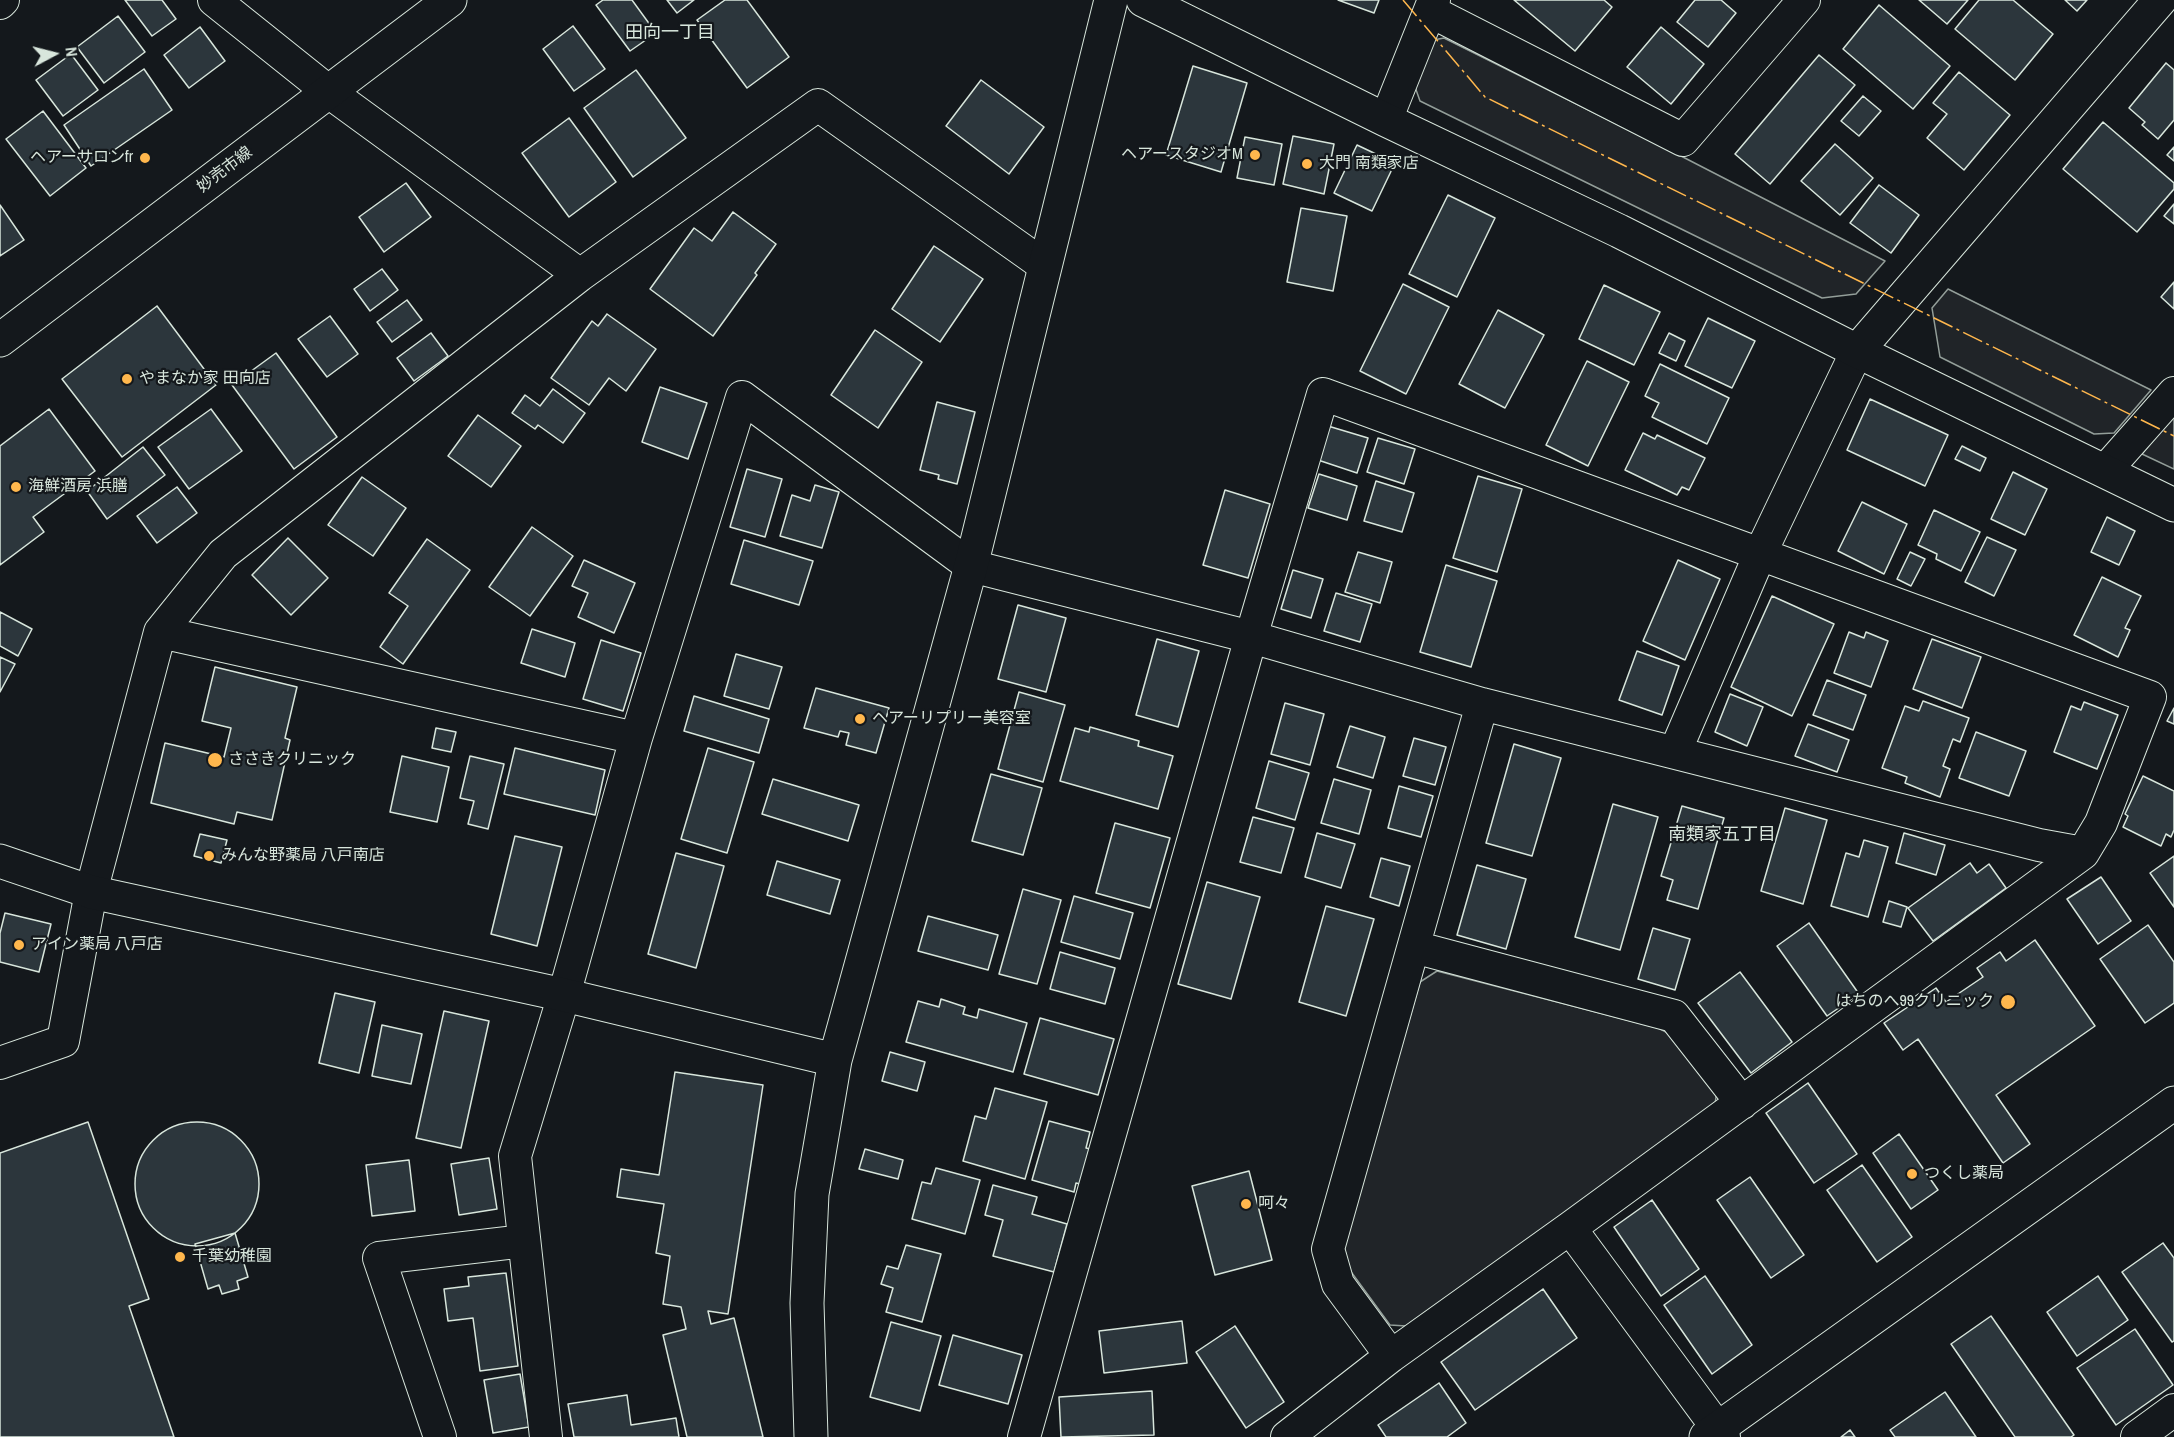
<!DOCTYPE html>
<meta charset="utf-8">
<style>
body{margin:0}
#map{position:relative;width:2174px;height:1437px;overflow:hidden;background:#14181c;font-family:"Archivo Narrow",sans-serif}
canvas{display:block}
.north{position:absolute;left:24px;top:24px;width:60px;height:60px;-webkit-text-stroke:4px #14181c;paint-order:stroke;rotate:83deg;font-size:16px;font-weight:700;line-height:24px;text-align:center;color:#d8e6dc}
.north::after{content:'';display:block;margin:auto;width:21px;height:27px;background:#d8e6dc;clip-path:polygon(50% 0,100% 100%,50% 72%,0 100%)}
</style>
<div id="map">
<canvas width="2174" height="1437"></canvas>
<div class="north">N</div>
</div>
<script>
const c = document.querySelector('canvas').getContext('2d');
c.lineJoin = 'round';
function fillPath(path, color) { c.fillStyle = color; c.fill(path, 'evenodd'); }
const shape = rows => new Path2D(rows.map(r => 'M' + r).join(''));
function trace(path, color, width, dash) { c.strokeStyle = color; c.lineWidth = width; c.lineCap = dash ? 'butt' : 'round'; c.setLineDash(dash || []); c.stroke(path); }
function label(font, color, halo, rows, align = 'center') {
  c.font = font + ' "Archivo Narrow","Noto Sans JP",sans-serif'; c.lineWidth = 4.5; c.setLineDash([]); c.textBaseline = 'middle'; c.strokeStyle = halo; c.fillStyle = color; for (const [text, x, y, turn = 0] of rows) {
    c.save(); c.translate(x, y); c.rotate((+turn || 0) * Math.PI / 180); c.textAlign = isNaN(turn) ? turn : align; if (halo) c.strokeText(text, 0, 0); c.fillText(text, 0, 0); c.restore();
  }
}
const green = shape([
 [1444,38,1679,155,1885,261,1856,294,1822,298,1420,101,1414,84,1428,41,1444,38],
 [1948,289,2151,390,2114,433,2094,434,1940,357,1932,308,1948,289],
 [2174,415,2174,469,2142,454,2174,415],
 [1437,971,1658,1028,1678,1038,1717,1088,1715,1105,1406,1326,1390,1325,1349,1269,1344,1246,1420,982,1437,971]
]);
fillPath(green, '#202428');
trace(green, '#939e99', 1.5);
const building = shape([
 [125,0,162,0,176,19,152,36,125,0],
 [603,0,632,0,656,33,630,51,596,5,603,0],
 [667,0,694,0,677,13,667,0],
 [725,0,747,0,789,57,747,88,697,20,725,0],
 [1338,0,1379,0,1374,13,1338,0],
 [1514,0,1604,0,1612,7,1575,51,1514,0],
 [1695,0,1721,0,1736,13,1708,47,1677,22,1695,0],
 [1919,0,1968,0,1947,24,1919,0],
 [1979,0,2013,0,2053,34,2015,80,1955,29,1979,0],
 [2065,0,2087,0,2077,11,2065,0],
 [1879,5,1950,66,1913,109,1843,49,1879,5],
 [118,16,145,52,104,83,77,47,118,16],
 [573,26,605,69,574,91,543,49,573,26],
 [200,27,225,61,189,88,164,55,200,27],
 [1661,27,1704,64,1671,104,1627,67,1661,27],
 [71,54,98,90,63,116,36,80,71,54],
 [1819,55,1855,85,1770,184,1735,154,1819,55],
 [2166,63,2174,70,2174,120,2158,139,2142,125,2145,122,2129,108,2166,63],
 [1193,66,1247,83,1221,172,1166,155,1193,66],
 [144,69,172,110,91,166,64,125,144,69],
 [636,70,686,138,633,177,584,108,636,70],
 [1959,72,2010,115,1964,170,1927,138,1947,114,1933,103,1959,72],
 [981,80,1044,127,1009,174,946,126,981,80],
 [1863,96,1881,111,1859,136,1841,121,1863,96],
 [43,111,86,168,50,196,6,139,43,111],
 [569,118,616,182,569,217,522,153,569,118],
 [2103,122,2174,183,2174,189,2137,232,2063,169,2103,122],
 [1293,136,1334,144,1324,194,1283,184,1293,136],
 [1245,137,1282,144,1274,185,1237,178,1245,137],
 [1835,144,1873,178,1840,215,1801,181,1835,144],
 [1357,145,1395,163,1372,211,1334,193,1357,145],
 [2174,147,2174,161,2167,155,2174,147],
 [406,183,431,217,384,252,359,217,406,183],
 [1879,185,1919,215,1891,253,1850,223,1879,185],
 [1448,195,1495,218,1457,297,1409,274,1448,195],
 [2174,204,2174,224,2164,216,2174,204],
 [0,205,24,240,0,256,0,205],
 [1301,208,1347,216,1333,291,1287,282,1301,208],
 [733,212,776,244,755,273,757,275,713,336,650,289,694,228,712,241,733,212],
 [934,246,983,279,940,342,892,309,934,246],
 [382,269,398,290,370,311,354,289,382,269],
 [2174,282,2174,309,2161,297,2174,282],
 [1403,284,1449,307,1406,394,1360,371,1403,284],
 [1604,285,1660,312,1634,365,1579,339,1604,285],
 [407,300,422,320,392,342,377,322,407,300],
 [157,306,216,385,122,457,62,379,157,306],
 [1498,310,1544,335,1505,408,1459,384,1498,310],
 [607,314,656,349,626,391,609,378,589,405,551,378,592,321,598,326,607,314],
 [330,316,358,354,327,377,298,339,330,316],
 [1708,318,1755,341,1732,388,1685,366,1708,318],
 [875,330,922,362,878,428,831,395,875,330],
 [431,333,448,356,414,381,397,358,431,333],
 [1669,333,1685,341,1676,361,1659,353,1669,333],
 [276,353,337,437,294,469,232,385,276,353],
 [1587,361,1629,382,1588,466,1546,445,1587,361],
 [1660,364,1729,398,1707,444,1652,417,1659,403,1645,396,1660,364],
 [660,387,707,403,688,459,642,442,660,387],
 [553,389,585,413,563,443,538,425,535,429,512,413,525,395,540,406,553,389],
 [1870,399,1948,435,1925,486,1847,450,1870,399],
 [937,402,975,412,957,484,938,479,939,475,920,470,937,402],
 [49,409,95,471,33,517,44,532,0,565,0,446,49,409],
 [211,409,242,451,189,489,158,447,211,409],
 [478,415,521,446,491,487,448,456,478,415],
 [1328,426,1368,438,1357,473,1318,460,1328,426],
 [1643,433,1655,439,1657,435,1705,458,1689,490,1682,487,1677,495,1625,470,1643,433],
 [1378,438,1415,449,1404,484,1367,472,1378,438],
 [1962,446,1986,458,1980,471,1955,459,1962,446],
 [143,447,165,475,107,519,87,491,143,447],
 [747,469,782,479,765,537,730,527,747,469],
 [2013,472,2047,489,2025,535,1991,519,2013,472],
 [1319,474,1357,486,1347,520,1308,508,1319,474],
 [1478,476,1522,489,1497,572,1453,558,1478,476],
 [362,477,406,508,373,556,328,525,362,477],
 [1376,481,1414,493,1402,532,1364,521,1376,481],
 [815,485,839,492,822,548,780,536,792,495,810,501,815,485],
 [177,487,197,513,157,543,137,516,177,487],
 [1225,490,1270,504,1248,578,1203,565,1225,490],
 [1862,502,1907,524,1884,574,1838,551,1862,502],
 [1934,510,1980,532,1961,571,1936,559,1937,554,1918,545,1934,510],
 [2107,517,2135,531,2119,565,2091,552,2107,517],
 [532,527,573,556,530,616,489,587,532,527],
 [1987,537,2016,550,1994,596,1965,582,1987,537],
 [288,538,328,578,291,615,252,575,288,538],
 [427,539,470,570,403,664,380,647,408,606,389,593,427,539],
 [744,540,813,561,799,605,731,584,744,540],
 [1358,552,1392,562,1380,603,1345,592,1358,552],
 [1910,552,1925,559,1911,586,1897,579,1910,552],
 [584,560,635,583,614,633,578,617,588,593,572,586,584,560],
 [1678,560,1720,579,1685,660,1643,641,1678,560],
 [1446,565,1497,581,1471,667,1420,652,1446,565],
 [1293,570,1323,579,1311,618,1281,609,1293,570],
 [2102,577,2141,596,2125,628,2130,630,2118,657,2074,635,2102,577],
 [1336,593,1372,604,1360,642,1324,631,1336,593],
 [1772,596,1834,624,1792,716,1731,687,1772,596],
 [1018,605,1066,618,1046,692,998,679,1018,605],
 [0,612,32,629,18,656,0,646,0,612],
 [532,629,575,643,565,677,521,663,532,629],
 [1849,632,1864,638,1866,632,1888,641,1871,687,1834,673,1849,632],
 [1157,639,1199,651,1178,727,1136,715,1157,639],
 [1932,639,1981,657,1962,708,1913,689,1932,639],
 [601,640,641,653,623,711,583,699,601,640],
 [1637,651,1679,666,1662,715,1619,700,1637,651],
 [736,654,782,667,769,709,724,696,736,654],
 [0,657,15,664,0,692,0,657],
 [215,667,297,687,285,738,290,740,272,820,237,812,234,824,151,803,165,743,224,757,231,728,202,721,215,667],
 [1827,680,1866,695,1853,730,1813,715,1827,680],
 [816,688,889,708,876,753,846,745,849,733,840,731,838,737,804,728,816,688],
 [1019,692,1065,705,1043,782,998,769,1019,692],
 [1730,694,1763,707,1747,746,1715,732,1730,694],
 [694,696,769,719,759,753,684,731,694,696],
 [1923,701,1969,718,1960,742,1953,739,1943,766,1950,769,1940,797,1905,783,1907,777,1882,768,1905,706,1919,711,1923,701],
 [2084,702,2118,715,2097,769,2054,752,2071,706,2081,710,2084,702],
 [1285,703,1324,714,1310,765,1271,754,1285,703],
 [2174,708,2174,724,2167,721,2174,708],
 [1808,724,1849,740,1837,772,1795,756,1808,724],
 [1350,726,1385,737,1373,778,1337,767,1350,726],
 [1090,727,1139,741,1138,746,1173,756,1158,809,1060,781,1075,728,1089,732,1090,727],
 [436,728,456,732,451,752,432,748,436,728],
 [1976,732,2026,751,2009,796,1959,778,1976,732],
 [1414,738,1446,747,1435,785,1403,776,1414,738],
 [1514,744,1561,758,1532,856,1486,843,1514,744],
 [515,748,605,770,595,815,504,794,515,748],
 [708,748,754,762,727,853,681,839,708,748],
 [402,756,449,767,437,822,390,812,402,756],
 [470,756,504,764,488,829,468,824,474,801,460,798,470,756],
 [1269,761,1309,773,1295,820,1256,808,1269,761],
 [991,774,1042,788,1023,855,972,841,991,774],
 [2143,776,2174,791,2174,830,2171,837,2166,834,2161,846,2123,827,2128,816,2125,814,2143,776],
 [773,779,859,805,848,841,762,814,773,779],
 [1334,779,1371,790,1359,834,1321,823,1334,779],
 [1399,786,1433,796,1421,837,1388,828,1399,786],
 [1613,804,1658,817,1620,950,1575,937,1613,804],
 [1682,806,1724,818,1698,909,1667,900,1673,880,1661,876,1682,806],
 [1785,808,1827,820,1803,904,1761,891,1785,808],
 [1253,817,1294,828,1281,873,1240,862,1253,817],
 [1115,823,1170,838,1150,908,1096,893,1115,823],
 [1317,833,1355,844,1341,888,1305,877,1317,833],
 [1904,833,1945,845,1936,875,1896,863,1904,833],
 [200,834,227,840,221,863,194,856,200,834],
 [515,836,562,847,537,946,491,934,515,836],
 [1864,840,1888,847,1868,917,1831,906,1846,853,1859,857,1864,840],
 [676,853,724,866,696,968,648,954,676,853],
 [2174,856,2174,907,2150,873,2174,856],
 [1381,858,1410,866,1399,906,1370,897,1381,858],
 [777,861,840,880,830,914,767,895,777,861],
 [1970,863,1977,873,1989,864,2006,888,1933,941,1908,908,1970,863],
 [1477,865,1526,879,1506,949,1457,935,1477,865],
 [2101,877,2131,921,2098,944,2067,899,2101,877],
 [1207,882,1260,897,1231,999,1178,984,1207,882],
 [1023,889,1061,900,1037,984,999,974,1023,889],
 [1074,896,1133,913,1120,959,1061,942,1074,896],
 [1889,901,1907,907,1901,927,1883,922,1889,901],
 [1326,906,1374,919,1346,1016,1299,1002,1326,906],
 [5,913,51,924,39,972,0,962,0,933,5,913],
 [928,916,998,935,988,970,918,951,928,916],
 [1809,923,1859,994,1827,1016,1777,946,1809,923],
 [2148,925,2174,962,2174,1003,2145,1023,2100,959,2148,925],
 [1653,928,1690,939,1675,990,1638,979,1653,928],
 [2035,940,2095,1026,1996,1095,2030,1144,2003,1163,1918,1039,1903,1050,1884,1023,1936,988,1946,1002,1983,977,1977,968,2000,952,2006,961,2035,940],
 [1060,952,1115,968,1105,1004,1050,989,1060,952],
 [1740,972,1792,1042,1751,1073,1698,1003,1740,972],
 [335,993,375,1002,359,1073,319,1063,335,993],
 [941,999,965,1007,963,1014,977,1018,979,1009,1027,1023,1013,1072,906,1042,918,1001,939,1007,941,999],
 [444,1011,489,1021,461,1148,416,1138,444,1011],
 [1040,1018,1114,1039,1098,1095,1024,1074,1040,1018],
 [382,1025,422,1034,411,1084,372,1076,382,1025],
 [890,1052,925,1062,917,1091,882,1081,890,1052],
 [675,1072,763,1085,728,1314,708,1311,711,1324,734,1318,763,1437,687,1437,663,1335,686,1329,681,1307,663,1304,670,1256,656,1253,664,1204,617,1197,621,1169,659,1175,675,1072],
 [1808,1083,1857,1154,1814,1183,1766,1113,1808,1083],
 [995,1088,1047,1102,1025,1179,963,1161,975,1116,986,1119,995,1088],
 [1049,1121,1090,1132,1086,1148,1090,1149,1080,1184,1076,1183,1074,1192,1032,1180,1049,1121],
 [88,1122,149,1299,129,1306,174,1437,0,1437,0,1153,88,1122],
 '135 1184a62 62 0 1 1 124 0a62 62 0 1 1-124 0Z',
 [1899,1134,1938,1190,1911,1209,1873,1153,1899,1134],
 [865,1149,903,1160,898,1179,859,1169,865,1149],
 [489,1158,497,1209,459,1215,451,1164,489,1158],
 [409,1160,415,1211,372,1216,366,1165,409,1160],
 [1862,1165,1912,1237,1877,1262,1827,1190,1862,1165],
 [936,1168,980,1180,965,1234,912,1219,922,1182,931,1184,936,1168],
 [1249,1171,1272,1260,1215,1275,1192,1186,1249,1171],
 [1750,1177,1804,1255,1771,1278,1717,1200,1750,1177],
 [993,1185,1037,1197,1032,1214,1067,1224,1054,1272,993,1256,1003,1220,985,1215,993,1185],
 [1652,1200,1699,1269,1661,1296,1614,1227,1652,1200],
 [235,1233,248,1277,237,1281,239,1289,222,1294,219,1285,208,1289,195,1244,235,1233],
 [2163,1243,2174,1258,2174,1341,2172,1342,2122,1272,2163,1243],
 [906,1245,941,1254,922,1322,886,1312,893,1288,881,1284,887,1266,898,1269,906,1245],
 [506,1273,518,1366,480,1371,473,1318,448,1321,444,1289,469,1286,468,1277,506,1273],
 [1705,1276,1752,1345,1712,1374,1664,1305,1705,1276],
 [2098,1276,2128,1320,2077,1356,2047,1312,2098,1276],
 [1543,1289,1577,1338,1475,1410,1441,1362,1543,1289],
 [1991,1316,2074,1435,2071,1437,2015,1437,1951,1344,1991,1316],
 [1182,1321,1187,1363,1104,1373,1099,1331,1182,1321],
 [891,1322,941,1336,920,1411,870,1397,891,1322],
 [1235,1326,1284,1402,1246,1428,1196,1352,1235,1326],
 [2135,1329,2173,1385,2116,1425,2077,1368,2135,1329],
 [953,1335,1022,1355,1008,1404,939,1385,953,1335],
 [520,1374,529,1427,493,1433,484,1380,520,1374],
 [1439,1383,1466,1423,1447,1437,1386,1437,1378,1425,1439,1383],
 [1152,1391,1154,1435,1061,1437,1059,1397,1152,1391],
 [1945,1392,1976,1437,1895,1437,1890,1430,1945,1392],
 [627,1395,631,1425,676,1418,679,1437,574,1437,568,1404,627,1395],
 [1850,1430,1855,1437,1841,1437,1850,1430]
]);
fillPath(building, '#2c363c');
trace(building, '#d8e6dc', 1.5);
const minor = shape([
 [214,0,329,92,580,275],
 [0,3,3,0],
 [1430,11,1683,140,1804,0],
 [1386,120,1434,0],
 [2105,471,2174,393],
 [160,632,636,738],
 [1675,752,1760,554,1857,351],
 [1414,947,1674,1016,1742,1103],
 [0,1063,63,1041,91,892,160,632,223,554,580,275,818,105,1045,266],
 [1570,1228,1724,1437],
 [1391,1356,1338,1284,1328,1249,1482,704],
 [440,1437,379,1258,524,1241],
 [546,1437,515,1156,564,995,636,738,742,397,971,566,1251,637,1482,704,2039,845,2083,853],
 [1024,1437,1251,637,1323,394,2150,697,2101,823,2083,853,1570,1228,1391,1356,1287,1437],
 [2137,1437,2174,1410]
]);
const tertiary = shape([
 [1143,0,1386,120,1619,231,1857,351,2174,505],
 [1857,351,2160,0],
 [0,861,91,892,564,995,835,1060],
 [811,1437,807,1303,812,1194,835,1060,971,566,1111,0],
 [1706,1437,2174,1103]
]);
const secondary = shape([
 [0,340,450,0]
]);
trace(minor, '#d8e6dc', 34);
trace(tertiary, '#d8e6dc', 35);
trace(secondary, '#d8e6dc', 35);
trace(minor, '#14181c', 32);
trace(tertiary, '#14181c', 33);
trace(secondary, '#14181c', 33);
trace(shape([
 [1403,0,1485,97,2174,436]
]), '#ffb74d', 1.5, [21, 4.5, 3, 4.5]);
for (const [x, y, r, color] of [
 [1255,155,6,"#ffb74d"],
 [145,158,6,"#ffb74d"],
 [1307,164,6,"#ffb74d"],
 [127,379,6,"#ffb74d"],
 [16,487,6,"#ffb74d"],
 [860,719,6,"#ffb74d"],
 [215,760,8,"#ffb74d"],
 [209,856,6,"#ffb74d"],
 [19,945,6,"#ffb74d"],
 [2008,1002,8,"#ffb74d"],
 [1912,1174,6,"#ffb74d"],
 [1246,1204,6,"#ffb74d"],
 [180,1257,6,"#ffb74d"]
]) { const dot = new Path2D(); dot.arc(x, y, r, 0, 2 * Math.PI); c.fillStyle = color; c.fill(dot); trace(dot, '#14181c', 2); }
label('16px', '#d8e6dc', '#14181c', [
 ["ヘアースタジオM",1243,155,"right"],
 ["ヘアーサロンfr",133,158,"right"],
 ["大門 南類家店",1319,164],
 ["やまなか家 田向店",139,379],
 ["海鮮酒房 浜膳",28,487],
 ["ヘアーリプリー美容室",872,719],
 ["ささきクリニック",228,760],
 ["みんな野薬局 八戸南店",221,856],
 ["アイン薬局 八戸店",31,945],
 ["はちのへ99クリニック",1994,1002,"right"],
 ["つくし薬局",1924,1174],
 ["呵々",1258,1204],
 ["千葉幼稚園",192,1257]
], 'left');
label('16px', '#d8e6dc', '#14181c', [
 ["妙売市線",225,170,-37]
]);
label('18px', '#d8e6dc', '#14181c', [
 ["田向一丁目",670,33],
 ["南類家五丁目",1722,835]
]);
</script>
